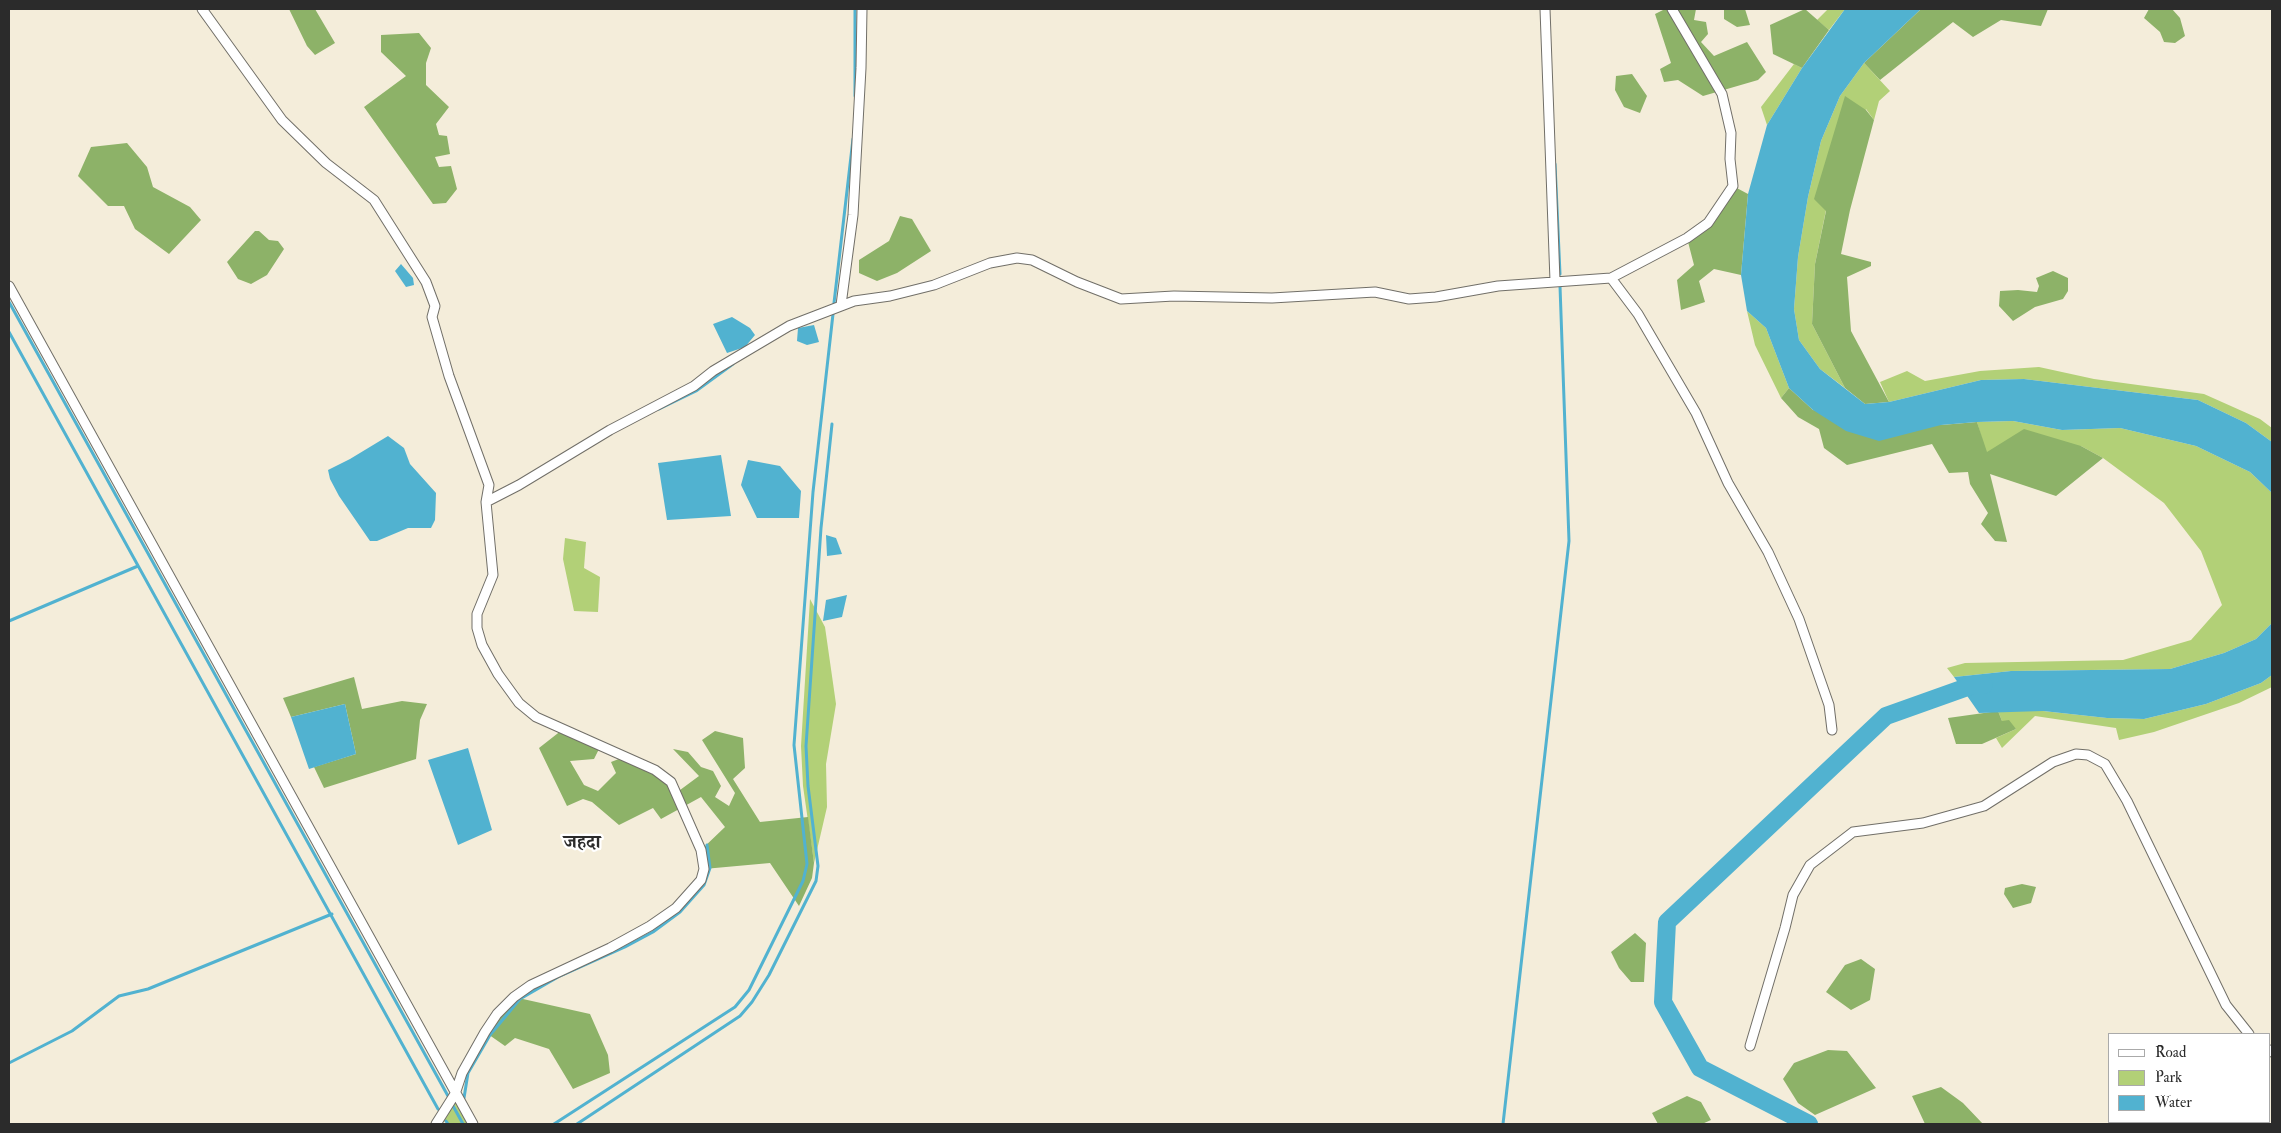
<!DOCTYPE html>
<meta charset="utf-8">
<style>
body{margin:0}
#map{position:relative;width:2281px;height:1133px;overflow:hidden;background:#f4edda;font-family:"IM FELL Double Pica",serif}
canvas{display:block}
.frame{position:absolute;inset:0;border:10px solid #2b2b2b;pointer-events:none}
.legend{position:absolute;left:2108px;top:1033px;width:162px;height:90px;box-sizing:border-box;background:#fff;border:1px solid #aaa;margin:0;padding:6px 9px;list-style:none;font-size:15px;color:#2b2b2b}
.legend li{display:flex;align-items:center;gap:10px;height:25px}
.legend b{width:25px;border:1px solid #aaa}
</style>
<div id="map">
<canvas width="2281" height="1133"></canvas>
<div class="frame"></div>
<ul class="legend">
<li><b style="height:6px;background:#fff"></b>Road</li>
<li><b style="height:14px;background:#b2d077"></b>Park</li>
<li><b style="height:14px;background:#51b2d0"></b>Water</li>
</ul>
</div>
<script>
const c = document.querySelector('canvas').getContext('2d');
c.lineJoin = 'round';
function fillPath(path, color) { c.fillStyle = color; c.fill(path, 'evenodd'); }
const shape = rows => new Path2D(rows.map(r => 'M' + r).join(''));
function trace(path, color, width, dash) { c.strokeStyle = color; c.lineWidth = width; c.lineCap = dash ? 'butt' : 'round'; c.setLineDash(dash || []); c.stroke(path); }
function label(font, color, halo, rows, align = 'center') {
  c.font = font + ' "IM FELL Double Pica","Noto Serif Devanagari",serif'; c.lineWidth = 4.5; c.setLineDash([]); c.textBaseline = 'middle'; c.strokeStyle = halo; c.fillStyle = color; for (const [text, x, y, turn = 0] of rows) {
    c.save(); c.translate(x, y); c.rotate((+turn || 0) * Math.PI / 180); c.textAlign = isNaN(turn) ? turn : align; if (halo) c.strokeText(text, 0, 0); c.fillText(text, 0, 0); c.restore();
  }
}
fillPath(shape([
 [1828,9,1845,9,1829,30,1817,20],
 [1864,63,1890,91,1879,101,1874,120,1866,109,1826,210,1815,264,1812,324,1845,388,1820,369,1799,340,1794,309,1798,257,1808,197,1821,141,1840,96],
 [1794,64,1802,68,1767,125,1761,107],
 [1747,311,1766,328,1789,388,1781,398,1755,345],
 [2039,367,2094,379,2204,394,2260,419,2272,428,2272,442,2246,423,2198,400,2024,379,1981,380,1889,402,1880,382,1907,371,1925,381,1980,371],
 [2013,421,2062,430,2120,428,2196,446,2250,472,2272,493,2272,623,2256,639,2224,653,2170,669,2011,671,1954,677,1947,668,1965,663,2123,660,2191,640,2222,605,2201,551,2164,503,2103,458,2081,446,1986,453,1977,422],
 [565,538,586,542,584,568,600,577,598,612,574,611,563,559],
 [810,599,825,627,836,704,826,764,827,807,814,863,803,786,801,746],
 [2272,675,2272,687,2239,703,2154,732,2119,740,2116,728,2035,716,2002,748,1996,738,2016,729,2002,721,1998,711,2043,711,2107,718,2144,719,2206,704,2261,683],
 [455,1094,473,1124,448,1124,446,1121,437,1124]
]), '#b2d077');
fillPath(shape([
 [289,9,315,9,335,43,315,55,307,46],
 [1665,9,1696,9,1694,20,1706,22,1708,34,1701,42,1714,56,1747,42,1766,72,1758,80,1703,96,1678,80,1664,82,1660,69,1671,63,1655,14],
 [1724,9,1745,9,1750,25,1737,27,1724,19],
 [1805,9,1829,30,1802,68,1773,54,1770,25],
 [1921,9,2048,9,2041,26,2001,20,1973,37,1953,22,1880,80,1864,63],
 [2149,9,2172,9,2180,18,2185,36,2175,43,2164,42,2160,32,2144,18],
 [419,33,431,48,426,63,426,85,449,107,436,124,439,135,447,136,450,154,435,157,439,167,451,166,457,189,446,203,433,204,364,107,406,76,381,52,381,35],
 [1632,74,1647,96,1640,113,1624,107,1615,90,1616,76],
 [1845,96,1866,110,1874,120,1850,210,1841,254,1871,262,1871,266,1847,277,1851,331,1889,402,1865,404,1845,388,1812,324,1815,264,1826,211,1814,199],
 [127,143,147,167,153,187,190,207,201,220,169,254,135,229,124,206,108,206,78,176,91,147],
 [1733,186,1748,194,1741,275,1714,269,1699,281,1705,302,1681,310,1677,280,1694,265,1687,238,1708,223],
 [900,216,912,219,931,251,897,273,877,281,859,273,859,260,889,241],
 [255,231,259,231,269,240,278,241,284,249,267,275,251,284,238,279,227,262],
 [2053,271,2068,278,2068,291,2063,299,2035,307,2013,321,1999,306,2000,291,2018,290,2037,292,2039,286,2036,278],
 [1789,388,1813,410,1941,425,1977,422,1987,452,2024,429,2081,446,2103,458,2056,496,1990,474,2007,542,1995,541,1981,524,1988,513,1970,484,1968,472,1949,473,1932,444,1847,465,1824,448,1819,429,1798,417,1781,398],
 [354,677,362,709,402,701,427,704,420,720,416,759,324,788,314,767,356,754,345,704,291,717,283,698],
 [1998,711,2002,721,2009,720,2016,729,1982,744,1956,744,1948,718],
 [562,730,600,747,594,759,570,761,584,785,598,791,616,773,611,762,624,757,655,770,676,793,699,776,673,749,688,752,701,767,713,771,721,786,715,797,729,806,735,793,702,740,715,731,743,738,745,768,733,779,760,822,808,817,814,863,812,878,799,906,770,863,704,869,701,850,725,827,701,797,661,819,653,808,619,825,592,802,583,799,567,806,539,748],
 [2022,884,2036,887,2031,903,2013,908,2004,894,2005,888],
 [1635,933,1646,943,1644,982,1631,982,1619,968,1611,952],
 [1861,959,1875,969,1870,1000,1851,1010,1826,992,1845,965],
 [514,997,590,1014,608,1055,610,1073,573,1089,549,1049,515,1038,505,1046,485,1032],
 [1828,1050,1847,1051,1876,1088,1815,1115,1798,1103,1783,1079,1794,1063],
 [1941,1087,1963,1103,1983,1124,1925,1124,1912,1096],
 [1687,1096,1701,1102,1711,1120,1702,1124,1658,1124,1652,1113]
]), '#8db268');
fillPath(shape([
 [1845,9,1921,9,1864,63,1840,96,1821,141,1808,197,1798,257,1794,309,1799,340,1820,369,1865,404,1889,402,1981,380,2024,379,2198,400,2246,423,2272,442,2272,493,2250,472,2196,446,2120,428,2062,430,2013,421,1977,422,1941,425,1879,441,1846,431,1813,410,1789,388,1766,328,1747,311,1741,275,1748,194,1767,125,1802,68],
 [401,264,413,278,414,285,406,287,395,271],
 [732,317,750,328,755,335,745,347,727,353,713,324],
 [814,325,819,342,807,345,797,341,798,328],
 [388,436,404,448,410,464,436,493,435,520,431,528,408,528,377,541,370,541,339,496,330,479,328,470,350,459],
 [721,455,731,516,667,520,658,463],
 [748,460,780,466,801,491,799,518,757,518,741,485],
 [826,535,836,538,842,554,827,556],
 [847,595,842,617,823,621,826,600],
 [2272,623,2272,675,2261,683,2206,704,2144,719,2107,718,2043,711,1979,713,1954,677,2011,671,2170,669,2224,653,2256,639],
 [345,704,356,754,309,769,291,717],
 [468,748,492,830,458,845,428,760]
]), '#51b2d0');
trace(shape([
 [855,96,855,9],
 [1555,164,1560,274],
 [9,302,448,1096],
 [834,303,853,139],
 [9,332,438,1109],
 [659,409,696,391,733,364],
 [9,621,138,566],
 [9,1063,72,1031,119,996,148,989,332,914],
 [464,1098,468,1073,490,1035,520,999,558,977,625,947,653,932,680,912,704,885,710,868,707,845],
 [452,1104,463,1124],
 [446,1121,448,1124],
 [554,1124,735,1007,749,990,803,881,807,864,794,745,813,492,833,314],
 [577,1124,740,1016,752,1002,769,975,816,881,818,866,808,786,806,746,821,528,832,424],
 [1503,1124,1569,541,1560,286]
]), '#51b2d0', 3);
trace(shape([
 [1809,1124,1700,1068,1663,1002,1667,922,1886,716,1973,685,1984,685]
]), '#51b2d0', 18);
const street = shape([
 [202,9,282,120,326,163,374,200,426,282,435,306,432,317,449,376,489,485,486,502,493,575,477,614,477,628,482,645,498,674,519,703,536,717,655,770,671,782,701,850,704,869,701,880,676,908,650,926,610,948,531,985,514,997,497,1014,485,1032,462,1073,455,1094,436,1124],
 [1545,9,1555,281],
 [1611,278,1638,314,1696,413,1728,483,1768,552,1799,619,1829,705,1832,730],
 [9,286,473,1124],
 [841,305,853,215,861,68,862,9],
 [486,502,519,485,610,430,694,386,713,371,789,326,854,301,890,296,934,285,990,263,1017,258,1032,260,1077,282,1121,299,1174,296,1272,298,1375,292,1409,299,1436,297,1498,286,1611,278,1687,238,1708,223,1733,186,1730,159,1731,133,1722,94,1672,9],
 [1750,1046,1785,928,1793,895,1810,865,1853,832,1923,823,1984,806,2053,762,2076,754,2088,755,2105,764,2127,801,2226,1005,2249,1034],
 [2270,1050,2272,1052]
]);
trace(street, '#716f68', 11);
trace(street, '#fff', 9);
label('bold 19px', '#2b2b2b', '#fff', [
 ["जहदा",582,844]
]);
</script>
